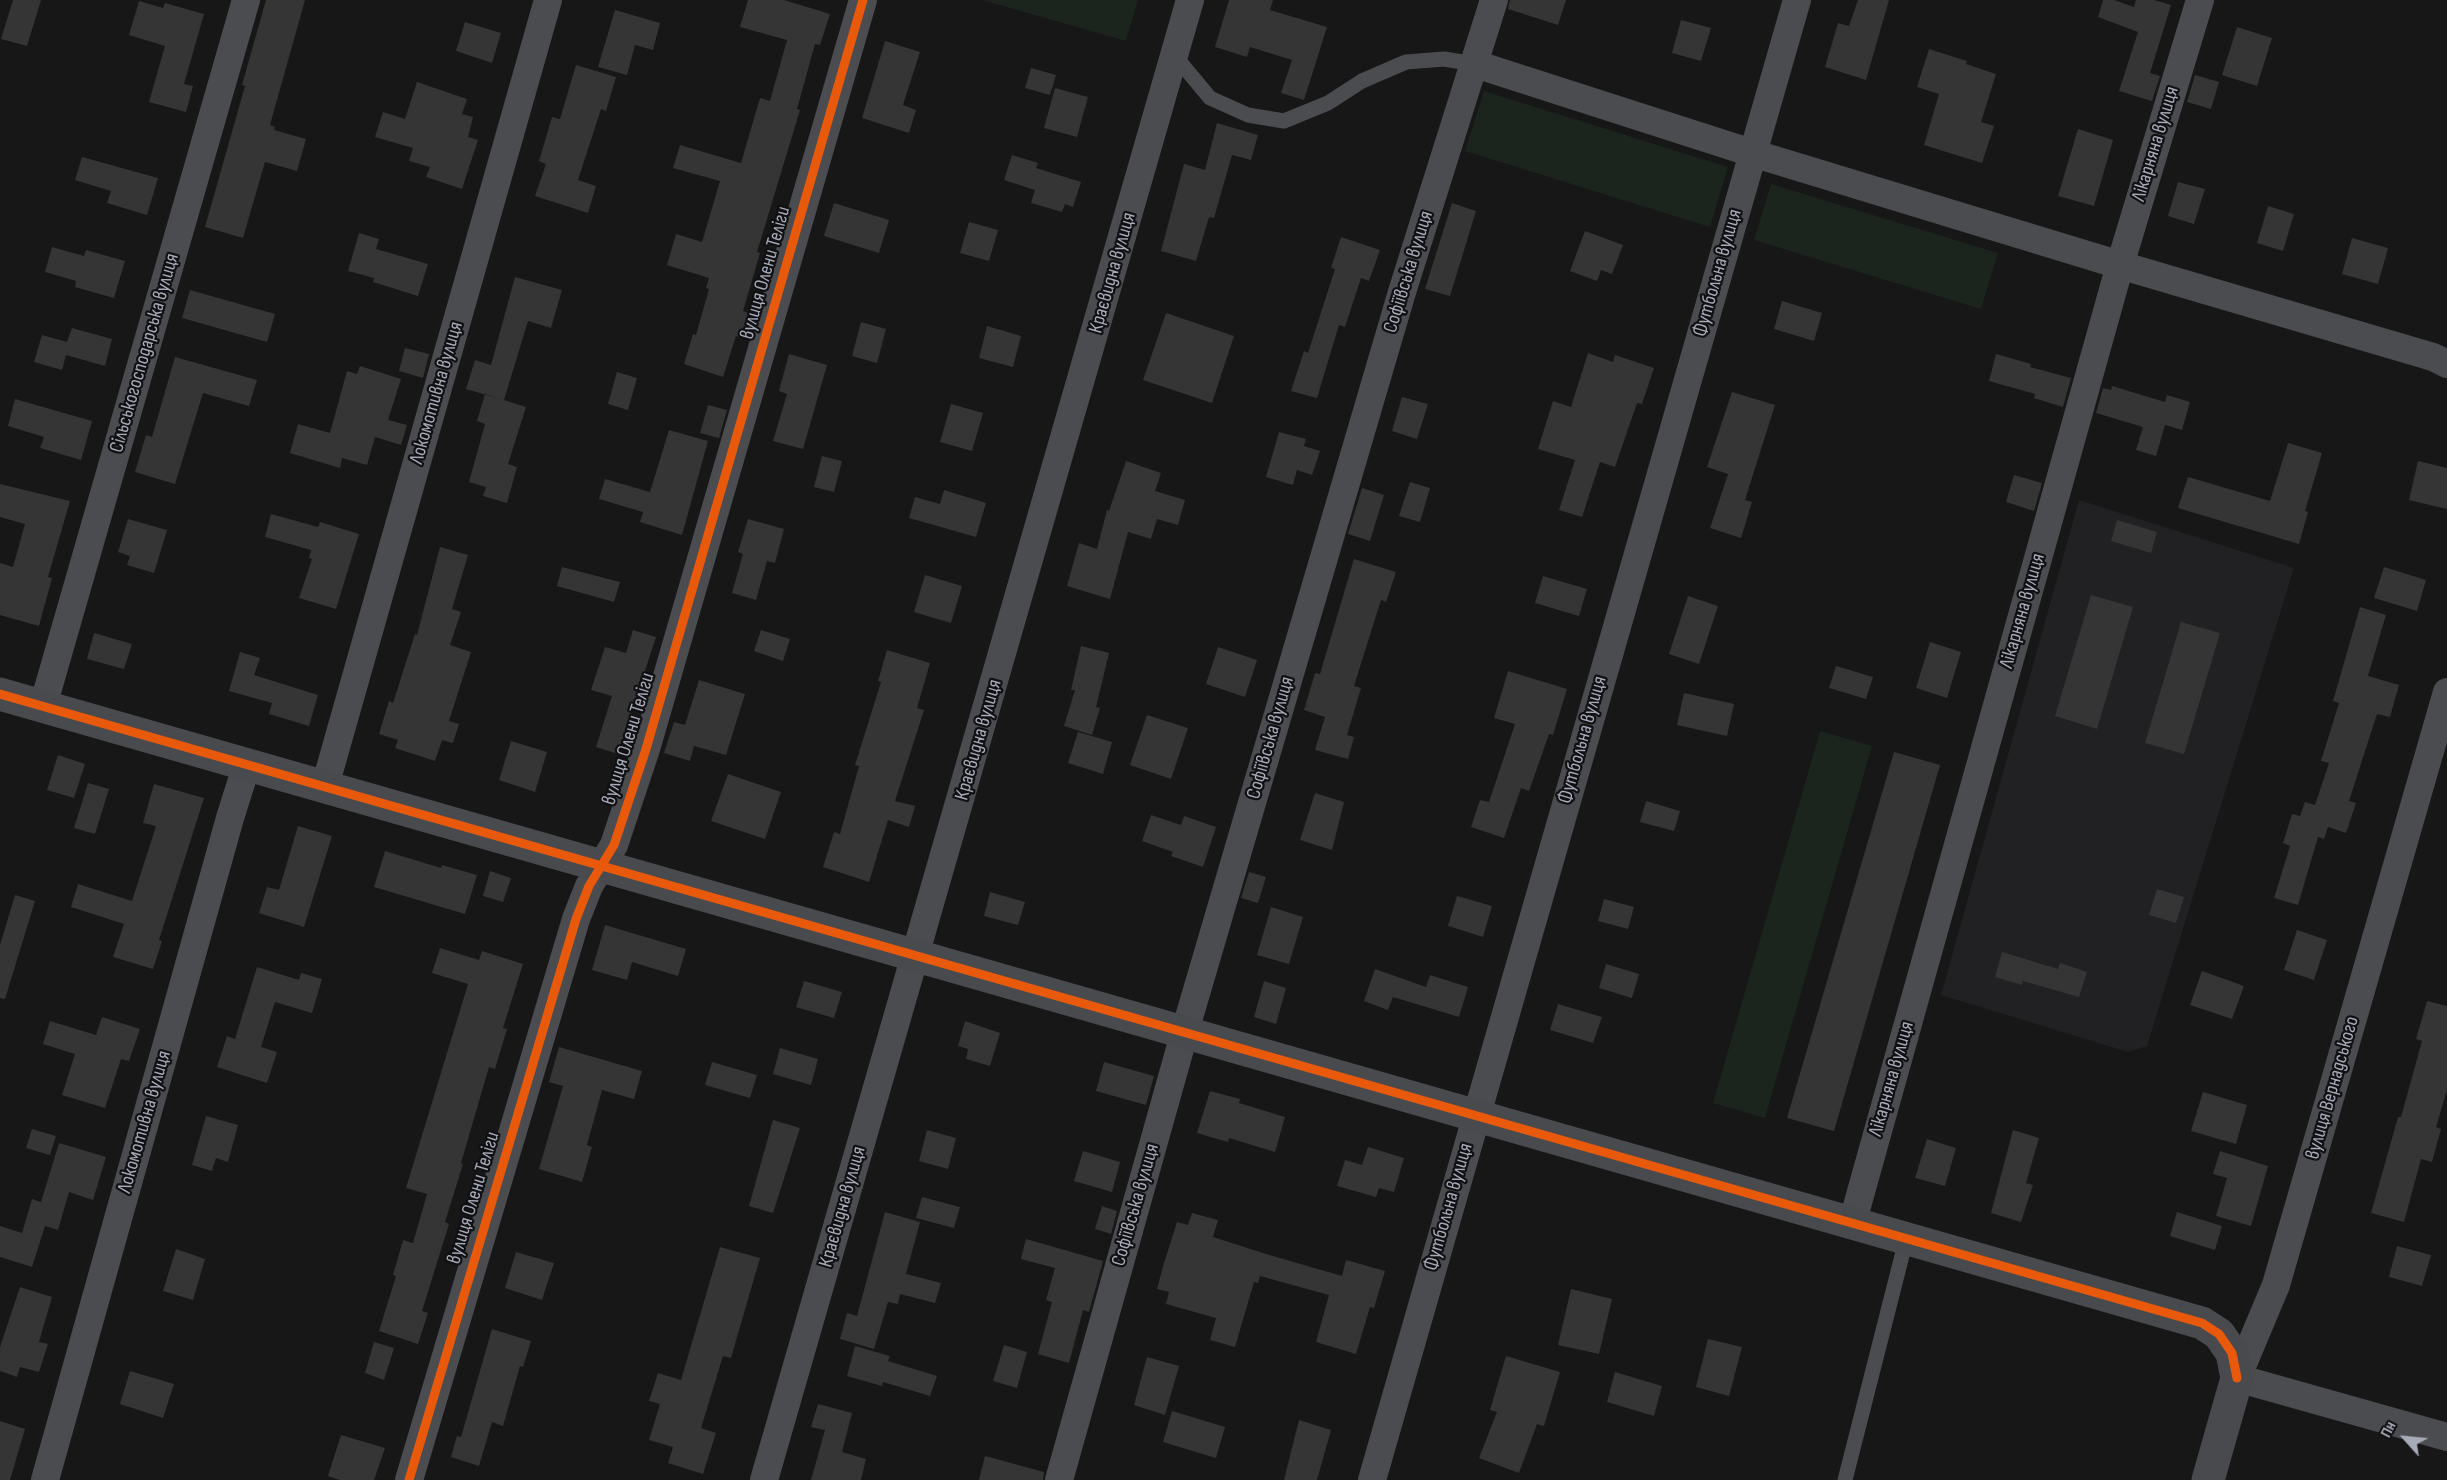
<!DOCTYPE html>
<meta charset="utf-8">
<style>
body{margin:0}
#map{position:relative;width:2447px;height:1480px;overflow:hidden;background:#171717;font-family:"Sofia Sans Condensed",sans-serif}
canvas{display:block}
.north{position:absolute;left:2375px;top:1408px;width:60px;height:60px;-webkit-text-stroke:4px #111113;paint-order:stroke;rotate:297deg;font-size:16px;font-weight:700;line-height:24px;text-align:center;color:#a7abb9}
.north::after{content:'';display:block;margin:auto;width:21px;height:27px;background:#a7abb9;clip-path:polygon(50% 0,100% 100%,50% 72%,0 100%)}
</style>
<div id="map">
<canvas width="2447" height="1480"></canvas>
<div class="north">Пн</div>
</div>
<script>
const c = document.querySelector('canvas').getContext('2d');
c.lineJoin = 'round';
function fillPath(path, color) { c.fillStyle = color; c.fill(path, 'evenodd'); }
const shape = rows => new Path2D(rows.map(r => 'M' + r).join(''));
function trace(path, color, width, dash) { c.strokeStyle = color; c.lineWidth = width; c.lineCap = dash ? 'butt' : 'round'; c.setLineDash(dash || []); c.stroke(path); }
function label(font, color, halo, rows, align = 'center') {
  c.font = font + ' "Sofia Sans Condensed",sans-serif'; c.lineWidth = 4.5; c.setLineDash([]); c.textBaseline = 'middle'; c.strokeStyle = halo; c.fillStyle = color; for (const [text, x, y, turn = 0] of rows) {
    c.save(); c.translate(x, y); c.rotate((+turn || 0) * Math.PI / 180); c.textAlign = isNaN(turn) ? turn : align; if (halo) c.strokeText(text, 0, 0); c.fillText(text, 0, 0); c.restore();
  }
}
fillPath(shape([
 [2079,500,2294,568,2147,1046,2128,1052,1941,995]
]), '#212123');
fillPath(shape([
 [982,0,1138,0,1126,41],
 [1484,91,1728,167,1710,227,1465,151],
 [1771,184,1998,253,1981,309,1754,240],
 [1820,731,1872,746,1765,1118,1713,1103]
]), '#1c241e');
fillPath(shape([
 [13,0,41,0,27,46,1,39],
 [266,0,305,0,270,125,275,127,274,130,306,139,297,171,265,162,243,238,205,227,245,86,242,85],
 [748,0,784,0,830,14,820,45,815,44,797,109,800,110,757,252,760,253,743,311,752,314,745,339,736,336,723,377,684,364,693,334,696,335,709,289,706,288,709,278,667,265,676,234,702,242,720,181,673,168,680,145,741,163,760,98,770,101,787,40,740,27],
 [1229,0,1273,0,1270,10,1327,27,1304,100,1281,93,1292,60,1250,47,1247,57,1215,47],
 [1510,0,1566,0,1558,25,1508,9],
 [1858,0,1889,0,1866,80,1825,67,1838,23,1849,26],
 [2103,0,2114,0,2134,7,2136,0,2154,0,2171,5,2150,73,2160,76,2152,101,2119,91,2138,32,2098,17],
 [139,1,163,8,165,3,204,14,184,84,193,86,186,112,149,102,165,46,129,35],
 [615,10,660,23,653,50,635,45,627,75,598,67],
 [1681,20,1711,28,1701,61,1672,53],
 [465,22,501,33,492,63,456,51],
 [2237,27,2272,38,2257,86,2222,75],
 [885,41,920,52,903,105,916,110,909,133,862,118],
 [1929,49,1967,61,1966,64,1996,74,1981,122,1994,126,1982,163,1924,145,1939,94,1917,87],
 [576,65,616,77,606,111,601,109,578,180,596,186,588,213,535,196,546,164,539,161,552,117,560,119],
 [1031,68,1056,75,1050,95,1025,88],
 [2195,75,2219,82,2211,109,2187,102],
 [417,82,467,99,462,114,473,117,468,137,478,140,462,189,426,177,430,167,409,161,413,148,375,137,383,112,405,119],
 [1055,88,1088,97,1077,137,1044,128],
 [1217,123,1258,135,1251,160,1232,155,1214,218,1209,217,1196,261,1161,251,1184,164,1205,170],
 [2078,129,2113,140,2094,206,2058,196],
 [1012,155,1038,163,1036,168,1081,182,1073,207,1065,204,1062,212,1031,203,1035,190,1004,180],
 [82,157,158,178,147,215,107,203,111,191,75,180],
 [2178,182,2205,189,2194,224,2168,216],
 [834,203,889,220,879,253,824,236],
 [1452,203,1476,211,1450,296,1425,289],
 [2268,206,2294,214,2283,251,2257,243],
 [969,222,998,230,989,261,960,253],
 [1585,231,1623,245,1612,274,1601,270,1597,281,1570,271],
 [359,233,379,239,376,249,428,264,418,296,373,282,374,278,348,271],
 [1341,237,1380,250,1369,281,1361,278,1345,327,1339,325,1317,398,1291,391,1304,351,1308,353,1335,269,1331,268],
 [2352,238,2388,248,2378,284,2342,274],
 [52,247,84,256,86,250,125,261,114,298,75,287,76,281,45,272],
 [515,277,562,290,551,328,528,321,504,400,466,389,475,360,491,365],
 [190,290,275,314,267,342,182,318],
 [1782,301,1822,313,1814,341,1774,329],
 [1166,313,1234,336,1212,403,1143,380],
 [861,322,886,329,877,363,852,356],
 [987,326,1021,336,1013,367,979,358],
 [72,328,112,339,105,366,66,355,62,370,34,362,42,335,67,342],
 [405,348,429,354,423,378,399,371],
 [1588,353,1613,362,1615,355,1654,368,1642,404,1637,403,1615,467,1600,462,1582,517,1559,510,1575,460,1538,449,1553,401,1571,407],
 [789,354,827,365,803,449,773,441,787,394,779,391],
 [1996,354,2031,364,2030,367,2071,378,2063,407,2034,398,2035,394,1989,381],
 [175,357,257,380,249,406,203,393,175,484,135,472,146,435,152,437],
 [360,366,401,379,388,420,407,425,401,445,375,437,367,465,342,458,340,468,290,453,298,424,330,433,347,371,357,374],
 [617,372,637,378,628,410,608,404],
 [2112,386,2165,402,2167,395,2190,402,2182,430,2165,425,2156,456,2136,450,2143,427,2096,413,2103,388,2111,390],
 [1732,392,1775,405,1745,500,1752,502,1741,538,1710,528,1728,474,1707,467],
 [485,394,526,407,508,464,517,467,507,503,483,496,486,487,469,482,485,424,477,421],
 [1402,397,1428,404,1417,439,1392,431],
 [15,399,92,421,81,460,40,448,44,437,8,426],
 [951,404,983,413,972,451,940,442],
 [708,405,727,410,719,438,700,433],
 [669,430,708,441,682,535,640,522,643,512,599,499,605,479,650,492],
 [1279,432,1306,439,1304,446,1320,451,1312,475,1297,470,1293,485,1266,477],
 [2288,443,2322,453,2305,511,2308,512,2299,544,2178,508,2188,477,2270,501],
 [822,456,842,461,834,492,814,487],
 [1126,461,1161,473,1155,491,1185,500,1178,525,1157,519,1151,539,1128,532,1110,599,1067,586,1079,543,1097,549,1107,510,1109,511],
 [2418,461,2447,468,2447,509,2409,500],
 [2014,475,2042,483,2034,511,2006,502],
 [1410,482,1430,488,1420,522,1399,516],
 [0,484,70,501,48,577,52,578,39,626,0,615,0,563,13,567,25,524,0,517],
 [1362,488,1384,495,1370,541,1348,534],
 [944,490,986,503,976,537,909,518,915,497,940,504],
 [271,514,318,527,320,522,359,534,336,609,299,598,312,559,309,558,311,550,265,537],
 [128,519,167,530,154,573,127,565,130,556,118,552],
 [748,519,784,529,775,563,767,561,756,600,732,593,743,554,738,552],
 [2117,520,2157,532,2151,553,2111,541],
 [440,547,468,555,452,609,461,612,450,645,471,652,449,721,459,724,453,743,442,740,435,761,395,748,398,740,379,734,389,701,393,703,415,634,417,635],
 [1354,559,1396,572,1386,602,1381,600,1354,686,1361,688,1347,735,1354,737,1348,759,1315,750,1325,717,1304,710,1315,673,1320,674],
 [562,567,620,582,614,602,557,586],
 [2384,567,2426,580,2417,611,2374,598],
 [925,575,962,586,951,623,914,612],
 [1543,576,1587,589,1579,616,1535,603],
 [2091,595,2133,607,2097,729,2055,716],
 [1688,596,1718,606,1699,664,1669,654],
 [2360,607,2386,615,2368,676,2399,685,2390,717,2377,714,2349,801,2356,803,2346,833,2328,827,2324,839,2318,837,2298,905,2274,898,2290,846,2283,843,2292,814,2300,816,2305,802,2315,805,2329,763,2321,761,2339,703,2333,701],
 [2181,622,2220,633,2184,754,2145,743],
 [633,630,656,637,618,754,596,747,612,696,591,690,605,647,626,653],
 [761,630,790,639,783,661,754,651],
 [94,633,132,644,124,669,87,659],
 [1930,642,1961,652,1947,698,1916,688],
 [1081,646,1109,653,1096,707,1100,708,1092,735,1064,726,1075,690,1071,690],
 [1218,647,1257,660,1245,697,1206,684],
 [887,650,930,663,917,708,924,710,895,801,915,806,909,827,888,820,869,882,823,867,834,832,840,834,859,766,855,765,881,682,878,681],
 [240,652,260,658,254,675,318,695,309,726,269,714,272,703,229,691],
 [1836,666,1873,677,1866,699,1829,688],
 [1508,671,1567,689,1553,735,1549,734,1529,791,1521,788,1504,838,1471,827,1480,800,1489,802,1515,724,1494,718],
 [699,680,745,694,726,755,694,746,690,761,664,753,674,722,685,725],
 [1684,693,1734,704,1727,736,1677,725],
 [1147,715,1188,728,1171,779,1130,765],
 [1078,732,1112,742,1103,774,1068,763],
 [511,741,547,752,535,792,499,780],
 [1894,752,1940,765,1834,1131,1787,1118],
 [58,755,85,764,74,798,47,790],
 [728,774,781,792,765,839,711,821],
 [88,783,109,789,95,834,74,828],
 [154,784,204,798,159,940,162,941,153,969,113,957,124,924,71,907,78,884,132,901,156,826,143,823],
 [1315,793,1344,802,1332,850,1300,840],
 [1646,801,1680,811,1674,831,1640,822],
 [1151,815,1181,825,1184,816,1216,827,1203,867,1171,856,1173,852,1142,841],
 [298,826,332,836,304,927,259,913,267,887,279,890],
 [385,851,441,868,442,865,477,875,465,914,374,887],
 [490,871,511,878,503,902,483,896],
 [1249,872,1266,877,1258,903,1241,898],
 [2157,889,2184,897,2176,923,2149,915],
 [990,892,1025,902,1018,925,984,916],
 [15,895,35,901,5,999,0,998,0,945],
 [1457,896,1492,906,1483,937,1448,926],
 [1604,899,1634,907,1628,929,1598,921],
 [1271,907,1303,917,1289,964,1257,955],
 [605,925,686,949,678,976,632,962,627,980,592,970],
 [2297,930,2327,940,2314,980,2284,970],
 [440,948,479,960,482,951,523,964,503,1028,507,1029,495,1069,489,1067,461,1163,463,1164,445,1222,449,1224,422,1311,428,1313,418,1344,379,1331,396,1276,393,1275,403,1240,413,1243,427,1194,406,1188,468,984,432,973],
 [2002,952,2058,969,2060,963,2087,972,2079,997,2023,981,2022,985,1995,977],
 [1606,964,1639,974,1632,998,1599,988],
 [257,967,299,980,301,973,322,979,312,1013,275,1002,261,1047,277,1052,267,1083,217,1067,227,1036,235,1039],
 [1375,969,1426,987,1430,975,1468,987,1459,1017,1393,997,1388,1010,1364,1001],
 [2202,971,2244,986,2232,1019,2190,1005],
 [804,981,842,992,834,1018,796,1007],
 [1264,981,1286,988,1276,1024,1254,1017],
 [2427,1001,2447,1006,2447,1090,2436,1127,2441,1129,2432,1162,2421,1159,2404,1222,2371,1213,2398,1117,2401,1117,2422,1041,2416,1039],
 [1558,1004,1602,1017,1593,1043,1550,1030],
 [102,1017,140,1029,129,1061,121,1059,105,1108,62,1095,75,1054,43,1044,50,1021,96,1035],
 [965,1021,1000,1033,990,1066,966,1059,968,1049,958,1046],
 [559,1047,642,1071,634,1099,602,1090,587,1145,592,1147,582,1182,539,1169,563,1086,549,1082],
 [780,1048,818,1059,811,1085,773,1074],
 [712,1062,757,1075,750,1098,705,1085],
 [1104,1062,1154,1076,1146,1105,1096,1091],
 [1210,1091,1240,1099,1239,1103,1285,1117,1275,1152,1229,1138,1228,1142,1197,1133],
 [2203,1092,2247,1105,2236,1144,2191,1131],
 [206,1116,238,1125,228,1162,216,1158,212,1171,192,1165],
 [773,1120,800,1128,773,1213,749,1206],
 [32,1129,56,1136,50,1155,26,1148],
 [927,1130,956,1138,948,1169,919,1161],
 [2013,1130,2039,1138,2026,1183,2033,1185,2021,1222,1991,1213],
 [1927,1139,1956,1148,1945,1186,1915,1178],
 [59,1143,106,1157,93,1200,69,1192,58,1230,45,1226,32,1267,0,1257,0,1226,22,1233,32,1199,41,1202],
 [1368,1147,1404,1158,1394,1192,1379,1188,1376,1197,1337,1186,1345,1160,1362,1165],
 [1083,1151,1120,1162,1112,1192,1074,1181],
 [2220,1151,2268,1166,2251,1226,2216,1216,2227,1178,2213,1174],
 [922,1197,960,1207,954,1228,916,1218],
 [1102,1206,1117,1211,1111,1234,1095,1229],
 [885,1212,920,1222,906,1274,941,1283,935,1303,900,1294,898,1304,888,1302,874,1349,840,1339,847,1313,857,1316],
 [2177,1212,2222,1226,2215,1250,2170,1236],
 [1192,1213,1218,1220,1213,1237,1266,1254,1342,1276,1346,1260,1385,1271,1374,1308,1370,1307,1356,1354,1316,1342,1329,1295,1260,1276,1258,1283,1254,1282,1235,1347,1210,1340,1216,1318,1166,1304,1169,1292,1157,1289,1164,1263,1177,1222,1188,1225],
 [1026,1239,1103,1261,1089,1312,1083,1310,1069,1363,1038,1354,1052,1302,1046,1300,1055,1268,1021,1259],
 [2397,1246,2431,1255,2422,1286,2389,1277],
 [720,1247,760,1258,731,1358,723,1356,701,1428,716,1433,703,1474,668,1463,673,1447,649,1440,660,1404,649,1401,658,1373,681,1380],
 [176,1249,205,1259,193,1300,163,1291],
 [516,1252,554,1263,542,1300,505,1288],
 [20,1287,52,1297,39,1342,48,1344,39,1372,20,1367,17,1377,0,1371,0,1347],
 [1571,1289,1612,1299,1599,1354,1558,1345],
 [492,1329,531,1341,523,1367,520,1366,503,1426,492,1422,479,1466,451,1457,457,1436,461,1437],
 [1708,1339,1742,1347,1729,1396,1696,1387],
 [374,1342,394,1348,384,1380,365,1373],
 [1004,1345,1027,1352,1017,1388,993,1381],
 [855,1346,890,1356,888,1361,937,1376,930,1396,883,1382,882,1386,847,1376],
 [1506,1356,1560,1372,1544,1426,1537,1424,1519,1473,1479,1458,1497,1412,1490,1410],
 [1147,1357,1179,1366,1165,1415,1134,1405],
 [130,1371,174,1384,163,1418,120,1404],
 [1615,1372,1662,1386,1654,1416,1607,1402],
 [818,1404,852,1413,842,1452,866,1459,861,1480,811,1480,825,1430,811,1427],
 [1172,1411,1225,1427,1216,1458,1163,1442],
 [1299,1420,1331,1430,1317,1480,1284,1480],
 [0,1421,25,1429,10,1480,0,1480],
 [341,1435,385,1448,374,1480,340,1480,328,1476],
 [985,1456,1044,1472,1043,1480,979,1480]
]), '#353536');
trace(shape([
 [1175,56,1210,98,1248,115,1284,121,1328,103,1362,81,1406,62,1444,59,1475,64],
 [1845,1480,1906,1240]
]), '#4a4c50', 15);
trace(shape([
 [1475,64,1752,153,2120,265,2433,357,2447,364],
 [2447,692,2276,1285,2237,1378,2447,1437],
 [43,706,246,0],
 [325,786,548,0],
 [1852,1224,2120,265,2200,0],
 [45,1480,230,818,247,764],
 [409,1480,576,919,589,886,614,845,646,749,863,0],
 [764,1480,1190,0],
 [1059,1480,1185,1031,1402,292,1494,0],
 [1372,1480,1797,0]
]), '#4a4c50', 28);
trace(shape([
 [0,694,2202,1323,2219,1334,2232,1353,2237,1378,2208,1480]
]), '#494a4e', 33);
trace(shape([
 [0,694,2202,1323,2219,1334,2232,1353,2237,1378],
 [409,1480,576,919,589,886,614,845,646,749,863,0]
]), '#e8590c', 9);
label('20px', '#a7abb9', '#111113', [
 ["Лікарняна вулиця",2156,144,-73],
 ["Софіївська вулиця",1409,272,-73],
 ["вулиця Олени Теліги",766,273,-74],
 ["Краєвидна вулиця",1113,273,-74],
 ["Футбольна вулиця",1718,273,-74],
 ["Сільськогосподарська вулиця",145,353,-74],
 ["Локомотивна вулиця",437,393,-74],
 ["Лікарняна вулиця",2023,611,-74],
 ["Софіївська вулиця",1271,738,-74],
 ["вулиця Олени Теліги",629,739,-73],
 ["Краєвидна вулиця",979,740,-74],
 ["Футбольна вулиця",1583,740,-74],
 ["Лікарняна вулиця",1892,1079,-74],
 ["вулиця Вернадського",2333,1088,-74],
 ["Локомотивна вулиця",145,1122,-74],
 ["вулиця Олени Теліги",474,1198,-73],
 ["Софіївська вулиця",1136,1205,-74],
 ["Краєвидна вулиця",843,1207,-74],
 ["Футбольна вулиця",1449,1207,-74]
]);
</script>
